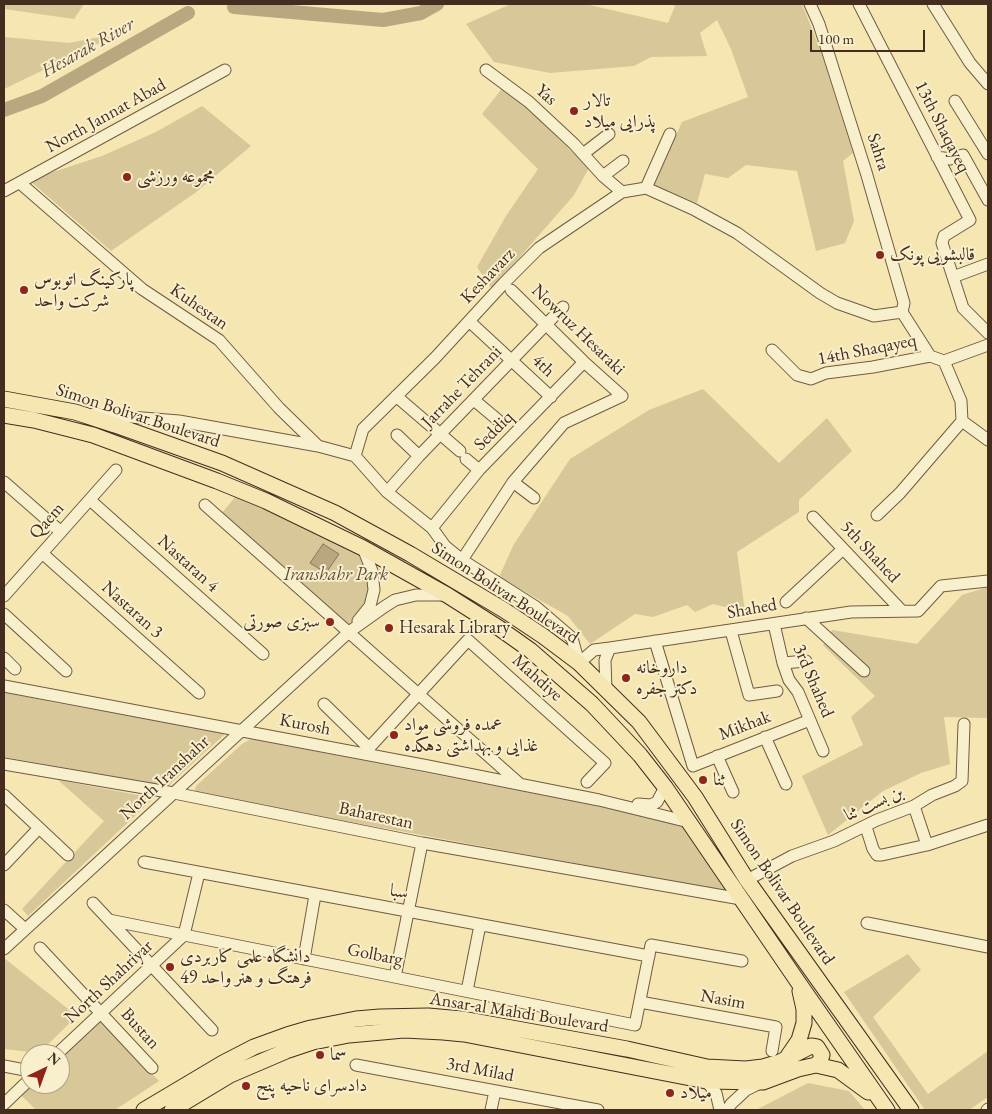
<!DOCTYPE html>
<meta charset="utf-8">
<style>
body{margin:0}
#map{position:relative;width:992px;height:1114px;overflow:hidden;background:#f5e6b2;font-family:"EB Garamond",serif}
canvas{display:block}
.frame{position:absolute;inset:0;border:5px solid #442d1f;pointer-events:none}
.north{position:absolute;left:20px;top:1044px;width:50px;height:50px;box-sizing:border-box;background:#f8efcd;border:1px solid #b0a187;border-radius:50%;rotate:42deg;font-size:14px;font-weight:700;line-height:20px;text-align:center;color:#442d1f}
.north::after{content:'';display:block;margin:auto;width:18px;height:22px;background:#8f2418;clip-path:polygon(50% 0,100% 100%,50% 72%,0 100%)}
.scale{position:absolute;left:810px;top:30px;width:115px;height:22px;box-sizing:border-box;border:2px solid #442d1f;border-top:0;padding-left:6px;font-size:15px;line-height:18px;white-space:nowrap;color:#442d1f;-webkit-text-stroke:4px #f8efcd;paint-order:stroke}
</style>
<div id="map">
<canvas width="992" height="1114"></canvas>
<div class="frame"></div>
<div class="north">N</div>
<div class="scale">100 m</div>
</div>
<script>
const c = document.querySelector('canvas').getContext('2d');
c.lineJoin = 'round';
function fillPath(path, color) { c.fillStyle = color; c.fill(path, 'evenodd'); }
const shape = rows => new Path2D(rows.map(r => 'M' + r).join(''));
function trace(path, color, width, dash) { c.strokeStyle = color; c.lineWidth = width; c.lineCap = dash ? 'butt' : 'round'; c.setLineDash(dash || []); c.stroke(path); }
function label(font, color, halo, rows, align = 'center') {
  c.font = font + ' "EB Garamond",Amiri,serif'; c.lineWidth = 4; c.setLineDash([]); c.textBaseline = 'middle'; c.strokeStyle = halo; c.fillStyle = color; for (const [text, x, y, turn = 0] of rows) {
    c.save(); c.translate(x, y); c.rotate((+turn || 0) * Math.PI / 180); c.textAlign = isNaN(turn) ? turn : align; if (halo) c.strokeText(text, 0, 0); c.fillText(text, 0, 0); c.restore();
  }
}
fillPath(shape([
 [4,4,84,4,74,19,4,9],
 [511,4,585,4,668,23,675,6,671,4,802,4,821,52,853,153,843,161,854,221,845,243,816,251,797,171,746,165,728,178,705,174,697,203,654,185,682,122,748,97,731,49,717,20,700,33,707,56,651,57,634,66,550,73,494,62,466,24],
 [120,33,4,89,4,37,69,43],
 [504,86,589,168,574,195,492,289,477,267,506,216,538,169,482,114],
 [202,106,251,146,195,193,111,251,29,180,102,156,156,132],
 [703,389,779,463,827,418,852,451,799,500,799,512,737,552,745,612,713,604,695,612,687,605,653,617,635,614,590,644,568,616,499,577,514,544,570,459,649,410],
 [237,495,302,524,360,555,366,563,370,587,367,605,347,627,221,514],
 [988,587,988,718,944,717,950,764,921,773,883,791,828,835,802,776,863,745,851,717,875,696,823,645,832,630,917,644,962,595],
 [4,692,56,703,226,733,168,786,4,757],
 [251,739,676,821,682,825,730,892,194,793,196,786,242,744],
 [58,780,154,798,28,916,22,909,104,821],
 [908,954,921,970,873,1017,928,1094,988,1051,988,1097,969,1110,925,1110,844,992],
 [4,958,77,1016,39,1053,4,1049],
 [101,1021,159,1081,115,1110,36,1110,20,1094,31,1084,60,1084,60,1058],
 [808,1083,849,1091,865,1110,756,1110]
]), '#d7c799');
const water = shape([
 [323,544,339,554,326,573,310,563,323,544]
]);
fillPath(water, '#b9a780');
trace(water, '#8a7659', 1);
trace(shape([
 [234,7,383,20,421,13,437,4],
 [4,110,42,96,188,13]
]), '#b9a780', 14);
const minor = shape([
 [810,4,819,24,866,172,904,303,902,312],
 [859,4,970,220,944,236,942,243,963,308,988,333],
 [933,4,970,63,988,84],
 [486,70,529,102,574,144,603,176,622,192],
 [955,101,988,154],
 [583,154,609,134],
 [937,157,950,159,963,155,988,200],
 [603,176,623,161],
 [20,183,142,289,219,340,279,408,318,446,355,456],
 [646,188,670,134],
 [4,191,225,70],
 [953,277,988,264],
 [469,321,551,397],
 [772,350,797,375,811,379,826,373,873,367,930,356],
 [944,361,961,401,962,421,988,440],
 [944,361,988,345],
 [396,396,460,451],
 [474,400,499,421],
 [94,414,179,421,318,446],
 [397,435,419,456],
 [466,459,479,470],
 [4,482,61,532],
 [513,482,534,498],
 [387,492,419,456,563,307],
 [90,500,263,654],
 [205,505,520,784],
 [877,515,900,493,962,421],
 [813,517,901,610],
 [432,528,479,470,584,362],
 [42,553,199,693],
 [462,560,513,482,564,423,622,396,584,362,511,290],
 [4,596,116,470],
 [786,602,843,549],
 [4,614,66,671],
 [806,618,864,671],
 [358,621,370,606,374,590,372,571,363,548],
 [774,624,783,663,789,680,798,692,823,751],
 [731,631,749,695,777,691],
 [655,641,693,766,810,720],
 [610,648,851,612,918,611,941,586,988,581],
 [4,658,15,669],
 [783,663,806,661],
 [4,686,428,766,599,800,689,822],
 [606,690,605,660,610,648,594,650,579,663,572,638,536,607,462,560,445,546,432,528,387,492,355,456,363,429,435,358,504,283,539,248,622,192,646,188,693,209,737,233,820,293,837,303,874,316,902,312,930,356,944,361],
 [324,704,369,748,468,640,605,763,587,782],
 [765,737,786,784],
 [717,756,733,792],
 [4,764,174,793,422,843,741,899],
 [4,795,68,855],
 [638,804,651,805,657,802,665,787],
 [914,806,927,845],
 [866,827,873,849,877,855,882,855,927,845,988,825],
 [144,862,649,956],
 [4,865,39,828],
 [747,880,792,856,834,841,877,820,914,806,932,795,955,786,962,781,964,724],
 [93,903,212,1030],
 [4,910,25,929],
 [109,920,635,1025,651,945,742,961],
 [867,923,988,947],
 [40,948,152,1068],
 [4,949,349,632,384,607,395,600,416,595,446,595],
 [304,959,315,895],
 [395,977,422,843],
 [467,991,480,925],
 [640,1002,776,1027,772,1051],
 [57,1054,184,935,199,873],
 [356,1065,598,1110],
 [4,1066,25,1070,30,1070],
 [706,1081,716,1093,720,1110],
 [4,1104,30,1079],
 [491,1110,495,1091],
 [727,1110,731,1104,746,1090,760,1083],
 [987,1110,988,1109]
]);
const major = shape([
 [4,399,75,412,115,425,222,463,335,513,410,554,504,610,543,636,579,663,639,722,695,797,747,880,911,1110],
 [4,415,34,420,93,435,217,481,266,501,363,548,447,595,499,628,530,650,592,704,640,755,665,787,798,982,887,1110],
 [788,1056,799,1040,804,1023,804,1009,800,991],
 [144,1110,223,1063,254,1047,287,1035,311,1028,356,1019,380,1017,428,1016,462,1019,627,1049,707,1067,726,1068,746,1069,763,1067,780,1062,811,1046,817,1047,822,1055,820,1061,816,1065],
 [172,1110,230,1075,286,1051,313,1042,349,1035,404,1030,443,1032,464,1034,706,1081,763,1082,798,1069,816,1065,838,1070,868,1092]
]);
trace(minor, '#705b44', 13);
trace(major, '#442d1f', 17);
trace(minor, '#f8efcd', 11);
trace(major, '#f5e6b2', 15);
for (const [x, y, r, color] of [
 [574,111,5,"#8f2418"],
 [127,177,5,"#8f2418"],
 [880,255,5,"#8f2418"],
 [24,290,5,"#8f2418"],
 [330,622,5,"#8f2418"],
 [389,628,5,"#8f2418"],
 [626,678,5,"#8f2418"],
 [394,735,5,"#8f2418"],
 [703,780,5,"#8f2418"],
 [170,967,5,"#8f2418"],
 [320,1055,5,"#8f2418"],
 [246,1086,5,"#8f2418"],
 [670,1093,5,"#8f2418"]
]) { const dot = new Path2D(); dot.arc(x, y, r, 0, 2 * Math.PI); c.fillStyle = color; c.fill(dot); trace(dot, '#f8efcd', 2); }
label('18px', '#442d1f', '#f8efcd', [
 ["Yas",546,95,42],
 ["North Jannat Abad",106,116,-29],
 ["13th Shaqayeq",942,127,63],
 ["Sahra",878,152,72],
 ["Keshavarz",488,276,-46],
 ["Kuhestan",199,307,35],
 ["Nowruz Hesaraki",578,330,44],
 ["14th Shaqayeq",867,350,-11],
 ["4th",543,366,44],
 ["Jarrahe Tehrani",462,387,-46],
 ["Simon Bolivar Boulevard",138,416,18],
 ["Seddiq",494,431,-45],
 ["Qaem",47,521,-48],
 ["5th Shahed",870,552,47],
 ["Nastaran 4",188,564,42],
 ["Simon Bolivar Boulevard",505,593,33],
 ["Shahed",752,609,-10],
 ["Nastaran 3",132,610,42],
 ["Mahdiye",537,678,42],
 ["3rd Shahed",813,681,67],
 ["Kurosh",305,725,11],
 ["Mikhak",745,726,-21],
 ["North Iranshahr",165,778,-43],
 ["بن بست ثنا",874,804,-24],
 ["Baharestan",376,816,12],
 ["سبا",399,892,10],
 ["Simon Bolivar Boulevard",782,892,56],
 ["Golbarg",375,955,11],
 ["North Shahriyar",109,982,-43],
 ["Nasim",723,1000,10],
 ["Ansar-al Mahdi Boulevard",519,1013,9],
 ["Bustan",140,1029,48],
 ["3rd Milad",480,1070,11]
]);
label('18px', '#442d1f', '#f8efcd', [
 ["تالار",584,101],
 ["پذرایی میلاد",584,122],
 ["مجموعه ورزشی",137,177],
 ["قالبشویی پونک",890,255],
 ["پارکینگ اتوبوس",34,280],
 ["شرکت واحد",34,301],
 ["سبزی صورتی",320,622,"right"],
 ["Hesarak Library",399,628],
 ["داروخانه",636,668],
 ["دکتر جفره",636,689],
 ["عمده فروشی مواد",404,725],
 ["غذایی و بهداشتی دهکده",404,746],
 ["ثنا",713,780],
 ["دانشگاه علمی کاربردی",180,957],
 ["فرهتگ و هنر واحد 49",180,978],
 ["سما",330,1055],
 ["دادسرای ناحیه پنج",256,1086],
 ["میلاد",680,1093]
], 'left');
label('italic 18px', '#614c37', '#f8efcd', [
 ["Iranshahr Park",336,575]
]);
label('italic 19px', '#614c37', '#f8efcd', [
 ["Hesarak River",88,48,-29]
]);
</script>
